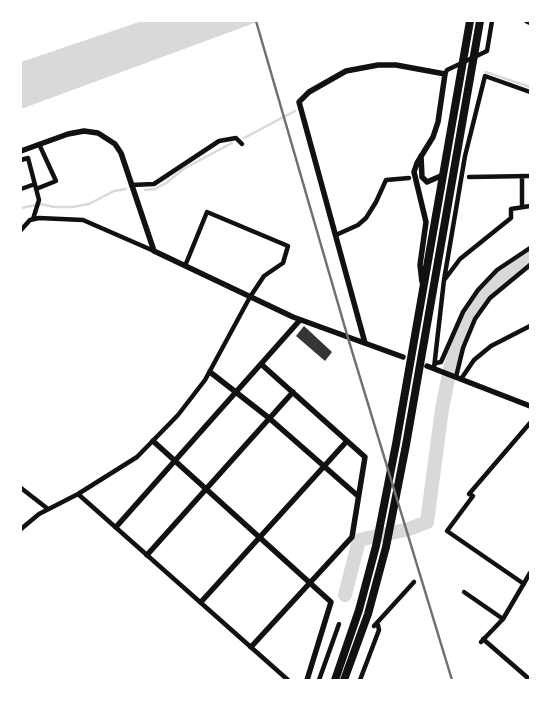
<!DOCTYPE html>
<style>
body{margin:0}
#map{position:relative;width:551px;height:701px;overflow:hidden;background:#fff;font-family:"Noto Serif",serif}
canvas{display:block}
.frame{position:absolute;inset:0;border:22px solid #fff;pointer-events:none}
</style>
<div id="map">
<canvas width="551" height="701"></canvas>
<div class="frame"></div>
</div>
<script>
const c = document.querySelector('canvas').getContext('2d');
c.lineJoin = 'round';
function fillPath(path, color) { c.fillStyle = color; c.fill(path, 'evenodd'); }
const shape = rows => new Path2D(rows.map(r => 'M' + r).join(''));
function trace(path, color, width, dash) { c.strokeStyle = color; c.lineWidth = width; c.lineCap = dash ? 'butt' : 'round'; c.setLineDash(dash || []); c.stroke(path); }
fillPath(shape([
 [142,21,260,21,21,109,21,62]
]), '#d9d9d9');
trace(shape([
 [486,72,530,87],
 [244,138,295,111],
 [145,190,155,189,166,183,185,168,232,143],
 [21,208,41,204,54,207,72,207,89,204,114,191,126,189]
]), '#d9d9d9', 2.5);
trace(shape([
 [345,595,359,540,409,529,427,522,442,409,450,369,459,339,472,311,488,292,507,272,530,258]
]), '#d9d9d9', 14);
fillPath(shape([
 [304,326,332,352,325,361,296,336]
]), '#353535');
trace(shape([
 [21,22,24,21]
]), '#111', 1);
trace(shape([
 [526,21,530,23],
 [445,74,447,70,487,51,492,21],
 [21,160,28,158,39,200,33,219],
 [522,176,522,207],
 [469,177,530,176],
 [131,185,154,184,219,141,236,138,242,144],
 [21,189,35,184],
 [36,189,56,181,39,144],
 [21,230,30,220,39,218,83,220,154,251],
 [336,235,358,225,366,218,376,202,386,180,409,178],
 [445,279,460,259,511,218,511,209,530,206],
 [436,363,441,362,463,312,478,290,497,270,530,248],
 [434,368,444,280,465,156,485,76,530,92],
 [456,377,463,348,475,319,490,298,530,265],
 [461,379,474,360,491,346,530,326],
 [21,488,48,509],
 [78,494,288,680],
 [21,529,39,514,78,494,137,457,178,415,205,380,250,297,264,276,283,263,288,246,207,212,185,266],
 [524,584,447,531,473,496,469,494,530,423],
 [464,592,503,619],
 [374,626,414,582],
 [483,639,528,678],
 [481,642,503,619,530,573],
 [319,680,339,624],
 [360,680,379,630,378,625]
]), '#111', 4.5);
trace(shape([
 [21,151,68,134,84,131,98,133,115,144,121,153,154,251,293,317,403,357],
 [421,156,422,177,427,182,443,175],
 [365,343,299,102,309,92,346,71,378,65,396,65,445,74,438,122,433,137,417,163,414,172,426,222,420,265,422,282],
 [427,366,530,406],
 [210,372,269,418,358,496],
 [153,441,331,602,307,680],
 [116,527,300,320],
 [147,555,293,392],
 [201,602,347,441],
 [251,647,352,537,365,457,261,364]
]), '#111', 5.5);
trace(shape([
 [335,680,359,610,376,546,396,444,470,21],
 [344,680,368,614,386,547,406,445,480,21]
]), '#111', 8);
trace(shape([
 [256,21,348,338,452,680]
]), '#707070', 2.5);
</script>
